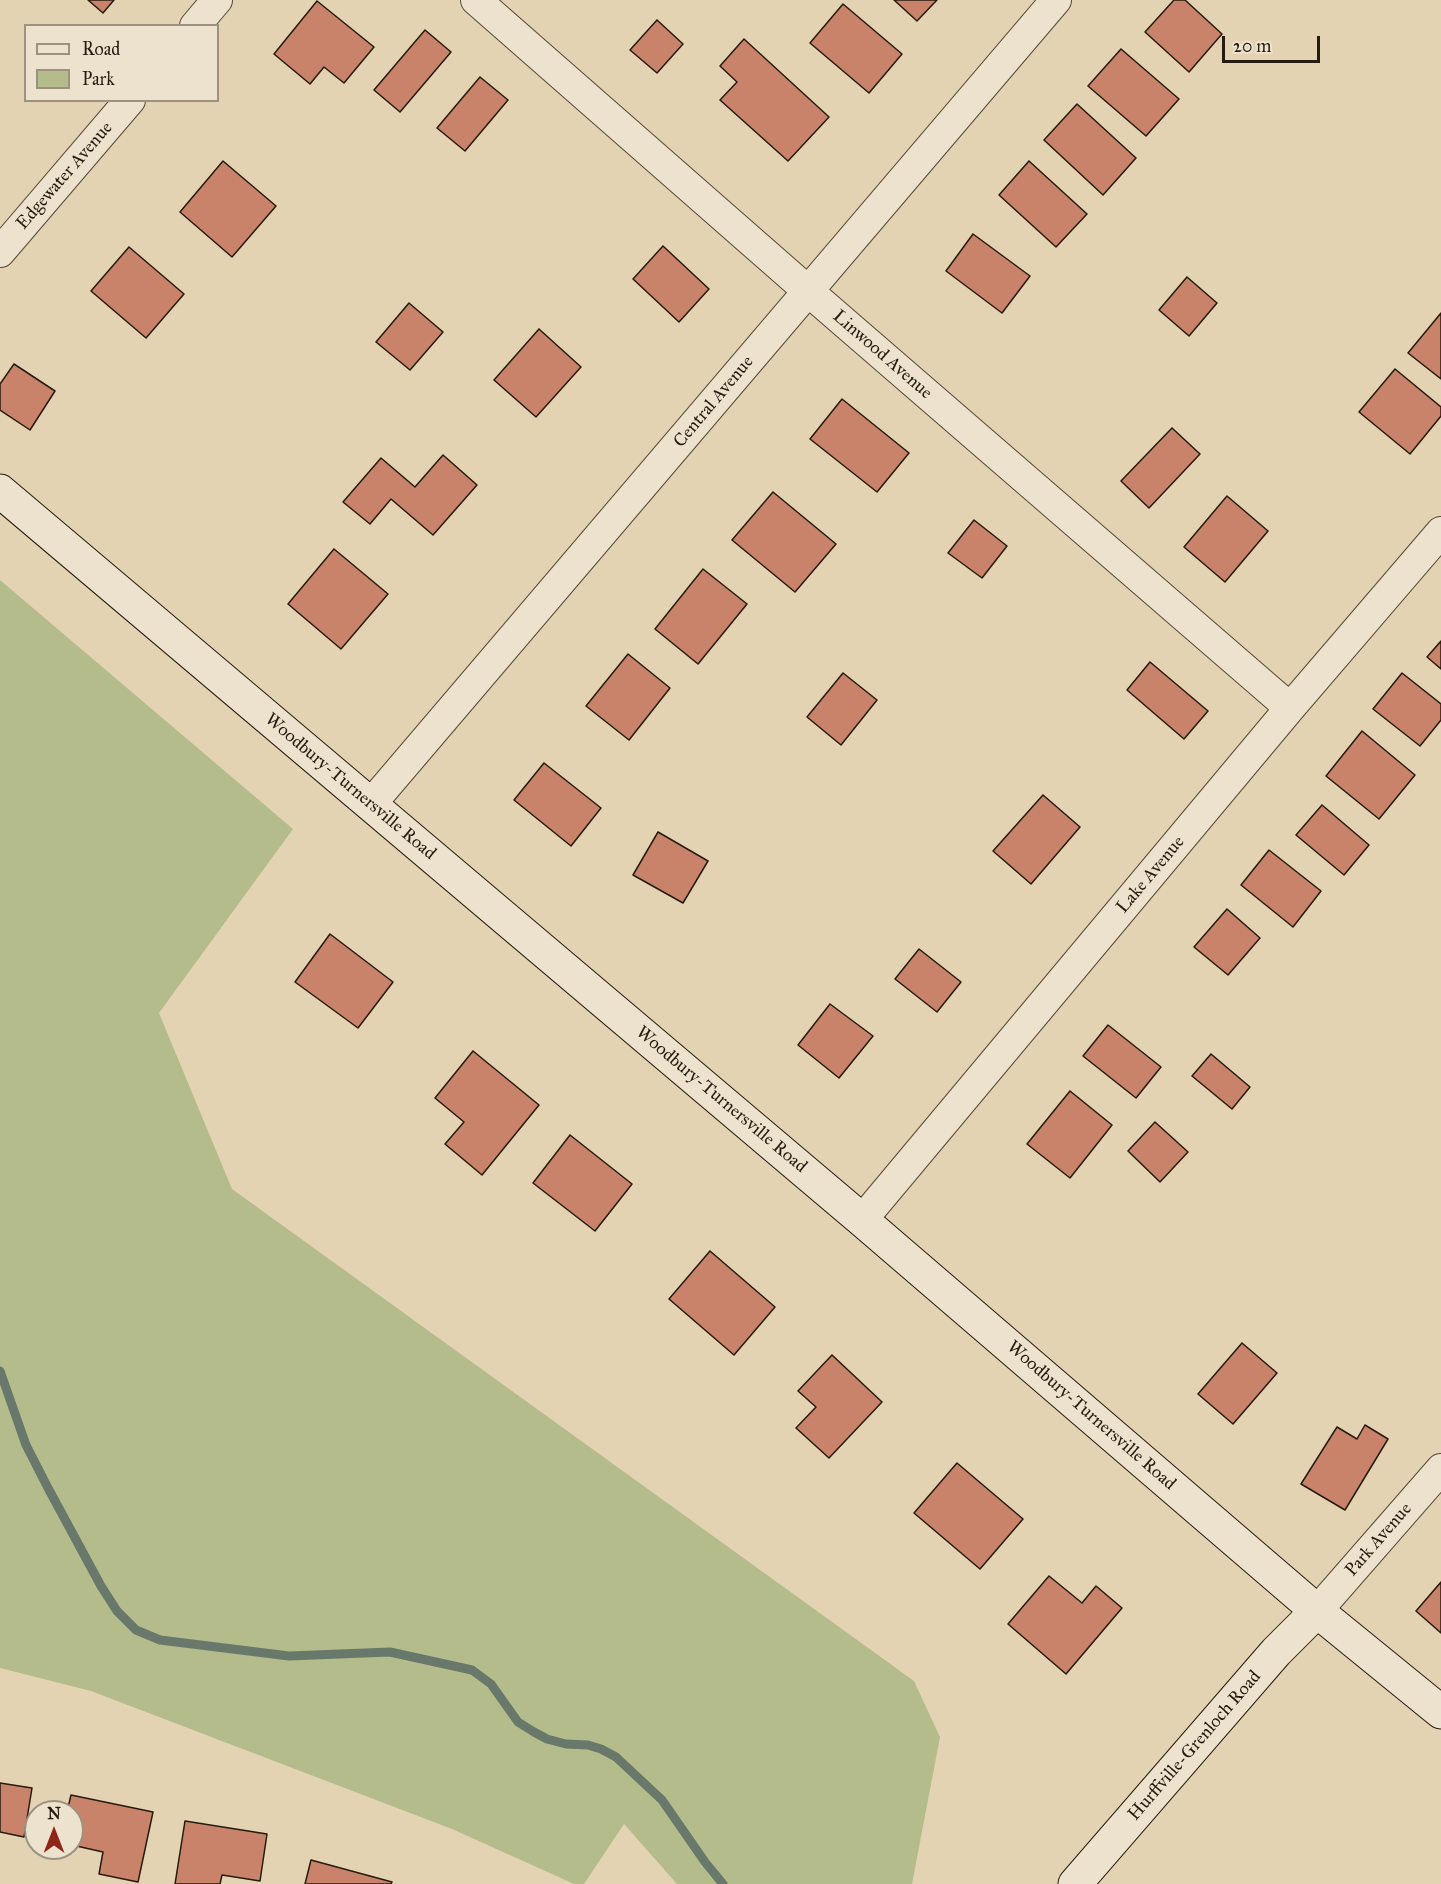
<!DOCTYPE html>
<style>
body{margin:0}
#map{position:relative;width:1441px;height:1884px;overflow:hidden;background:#e4d3b3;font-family:"IM FELL Great Primer",serif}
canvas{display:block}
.legend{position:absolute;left:24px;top:24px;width:195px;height:78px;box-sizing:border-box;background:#ede2ce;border:2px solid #9d9281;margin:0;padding:8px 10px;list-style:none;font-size:18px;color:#251b0e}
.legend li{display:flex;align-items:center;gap:12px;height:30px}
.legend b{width:30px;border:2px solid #9d9281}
.north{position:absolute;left:24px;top:1800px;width:60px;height:60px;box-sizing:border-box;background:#ede2ce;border:2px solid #9d9281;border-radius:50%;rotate:0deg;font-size:16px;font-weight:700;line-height:24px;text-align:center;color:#251b0e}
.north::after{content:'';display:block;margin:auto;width:21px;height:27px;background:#8f2418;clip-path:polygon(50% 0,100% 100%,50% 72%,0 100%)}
.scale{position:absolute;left:1222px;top:36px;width:98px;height:27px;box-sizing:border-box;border:3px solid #251b0e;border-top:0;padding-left:8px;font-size:18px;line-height:21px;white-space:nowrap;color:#251b0e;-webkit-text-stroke:4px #ede2ce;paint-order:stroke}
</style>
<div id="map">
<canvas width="1441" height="1884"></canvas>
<ul class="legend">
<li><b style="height:8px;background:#ede2ce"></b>Road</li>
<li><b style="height:16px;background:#b5bc8c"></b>Park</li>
</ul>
<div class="north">N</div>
<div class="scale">20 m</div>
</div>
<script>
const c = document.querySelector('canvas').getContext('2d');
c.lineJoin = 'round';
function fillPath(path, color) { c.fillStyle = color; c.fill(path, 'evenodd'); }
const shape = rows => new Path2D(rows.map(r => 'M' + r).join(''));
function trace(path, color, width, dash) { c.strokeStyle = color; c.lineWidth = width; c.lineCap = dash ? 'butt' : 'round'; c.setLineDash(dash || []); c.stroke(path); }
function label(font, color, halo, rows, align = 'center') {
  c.font = font + ' "IM FELL Great Primer",serif'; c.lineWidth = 5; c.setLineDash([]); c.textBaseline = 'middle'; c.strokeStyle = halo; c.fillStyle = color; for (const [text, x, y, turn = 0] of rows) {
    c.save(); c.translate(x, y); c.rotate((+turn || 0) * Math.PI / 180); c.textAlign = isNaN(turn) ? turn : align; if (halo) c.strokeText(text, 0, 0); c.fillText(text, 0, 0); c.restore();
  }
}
fillPath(shape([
 [0,580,293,829,159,1013,232,1189,914,1681,940,1737,912,1884,677,1884,624,1824,584,1884,574,1884,452,1829,91,1691,0,1668]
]), '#b5bc8c');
trace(shape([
 [0,1371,26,1445,48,1488,101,1586,117,1611,136,1630,160,1640,289,1656,390,1652,472,1670,491,1684,518,1722,534,1732,547,1739,566,1744,588,1745,601,1749,616,1757,662,1800,705,1862,723,1884]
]), '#68796c', 9);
const building = shape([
 [88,0,114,0,103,13,88,0],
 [894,0,937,0,917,21,894,0],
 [1174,0,1185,0,1222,34,1189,72,1145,32,1174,0],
 [317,1,374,47,344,83,324,67,310,84,274,54,317,1],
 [843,4,902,54,869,93,810,43,843,4],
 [657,20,683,44,657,73,630,50,657,20],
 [425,30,451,52,400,112,374,90,425,30],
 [744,39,829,117,788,161,720,100,737,82,720,66,744,39],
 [1121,49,1179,99,1146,136,1088,86,1121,49],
 [480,77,508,100,465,151,437,128,480,77],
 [1077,104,1136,158,1103,195,1044,140,1077,104],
 [223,161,276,206,232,257,180,212,223,161],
 [1029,161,1087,214,1056,247,999,195,1029,161],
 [973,234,1030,276,1002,313,946,271,973,234],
 [663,246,709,289,679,322,633,279,663,246],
 [129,247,184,294,146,338,91,291,129,247],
 [1187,277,1217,303,1189,336,1159,310,1187,277],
 [409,303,443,332,410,370,376,342,409,303],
 [1441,313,1441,379,1408,353,1441,313],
 [539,329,581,367,536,417,494,380,539,329],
 [14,364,55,391,30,430,0,410,0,384,14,364],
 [1395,369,1441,407,1441,416,1410,454,1359,412,1395,369],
 [842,399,909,453,877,492,810,439,842,399],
 [1172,428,1200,454,1149,508,1121,481,1172,428],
 [443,455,477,485,433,535,391,499,370,524,343,502,381,458,415,487,443,455],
 [773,492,836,544,795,592,732,540,773,492],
 [1227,496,1268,531,1225,582,1184,547,1227,496],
 [974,520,1007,546,982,578,948,553,974,520],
 [334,549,388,594,341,649,288,604,334,549],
 [703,569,747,604,698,664,655,629,703,569],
 [1441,641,1441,669,1427,657,1441,641],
 [628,654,670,688,629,740,586,706,628,654],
 [1150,662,1208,711,1184,739,1127,690,1150,662],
 [843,673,877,700,841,745,807,717,843,673],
 [1402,673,1441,704,1441,720,1420,746,1373,709,1402,673],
 [1362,731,1415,775,1379,819,1326,776,1362,731],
 [544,763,601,808,571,846,514,800,544,763],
 [1043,795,1080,827,1031,884,993,851,1043,795],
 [1322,805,1369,845,1344,875,1296,835,1322,805],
 [658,832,708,861,683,903,633,875,658,832],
 [1269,850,1321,891,1293,927,1241,885,1269,850],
 [1227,909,1260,938,1228,975,1194,947,1227,909],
 [330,934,393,982,358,1028,295,982,330,934],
 [919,949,961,982,937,1012,895,979,919,949],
 [830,1004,873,1036,839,1078,798,1045,830,1004],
 [1108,1025,1161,1067,1136,1098,1083,1056,1108,1025],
 [473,1051,539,1105,482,1175,445,1144,464,1122,435,1098,473,1051],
 [1211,1054,1250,1087,1232,1109,1192,1076,1211,1054],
 [1070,1091,1112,1125,1070,1178,1027,1144,1070,1091],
 [1155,1122,1188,1152,1160,1182,1128,1151,1155,1122],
 [570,1135,632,1184,595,1231,533,1183,570,1135],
 [710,1251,775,1307,734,1355,669,1299,710,1251],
 [1242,1343,1277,1373,1233,1424,1198,1394,1242,1343],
 [832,1355,882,1402,829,1458,796,1428,816,1407,798,1391,832,1355],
 [1365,1425,1388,1439,1345,1510,1301,1484,1337,1427,1357,1439,1365,1425],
 [957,1463,1023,1519,980,1569,914,1513,957,1463],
 [1049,1576,1082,1603,1096,1586,1122,1608,1066,1674,1008,1624,1049,1576],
 [1441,1582,1441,1633,1416,1611,1441,1582],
 [0,1783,32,1788,24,1837,0,1832,0,1783],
 [71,1795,153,1812,138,1882,99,1874,103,1852,72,1845,72,1812,67,1812,71,1795],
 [185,1821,267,1834,260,1881,222,1875,220,1884,175,1884,185,1821],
 [311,1860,392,1882,391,1884,305,1884,311,1860]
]);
fillPath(building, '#ca836b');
trace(building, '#251b0e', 1.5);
const street = shape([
 [476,0,808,291,1290,708],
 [195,26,217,0],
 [0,252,130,100],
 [371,804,1056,0],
 [862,1220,1290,708,1441,532],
 [1317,1611,1441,1469]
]);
const secondary = shape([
 [0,491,862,1220,1317,1611,1441,1712],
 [1075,1884,1276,1652,1317,1611]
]);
trace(street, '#554937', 32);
trace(secondary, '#251b0e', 35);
trace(street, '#ede2ce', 30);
trace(secondary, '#ede2ce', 33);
label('18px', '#251b0e', '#ede2ce', [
 ["Edgewater Avenue",65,176,-49],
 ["Linwood Avenue",882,355,41],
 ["Central Avenue",714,402,-50],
 ["Woodbury-Turnersville Road",350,787,40],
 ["Lake Avenue",1151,875,-50],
 ["Woodbury-Turnersville Road",721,1100,40],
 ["Woodbury-Turnersville Road",1091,1416,41],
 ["Park Avenue",1379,1540,-49],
 ["Hurffville-Grenloch Road",1195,1746,-49]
]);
</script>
